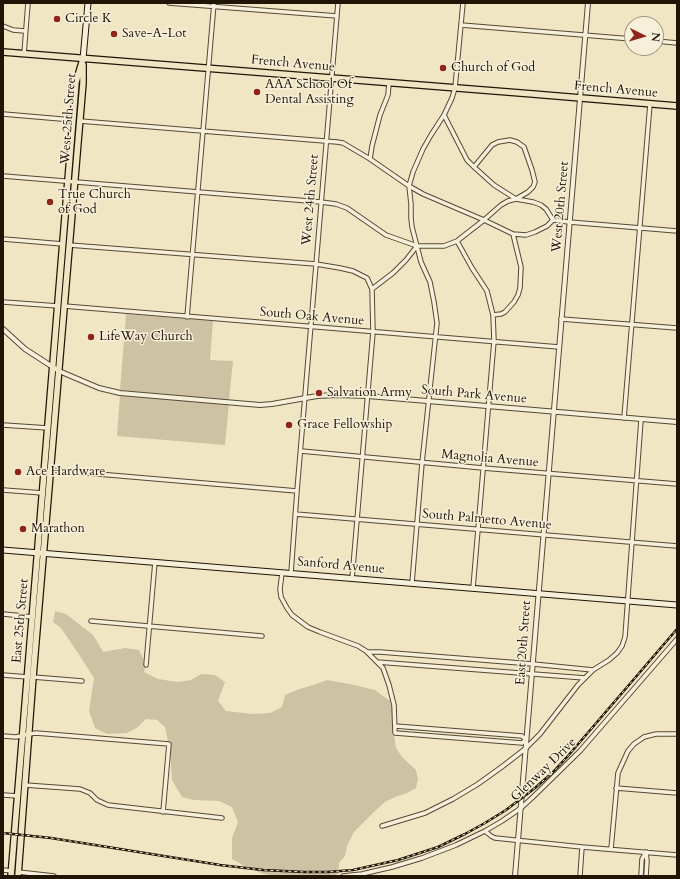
<!DOCTYPE html>
<style>
body{margin:0}
#map{position:relative;width:680px;height:879px;overflow:hidden;background:#f1e6c4;font-family:Cardo,serif}
canvas{display:block}
.frame{position:absolute;inset:0;border:4px solid #211506;pointer-events:none}
.north{position:absolute;left:624px;top:16px;width:40px;height:40px;box-sizing:border-box;background:#f6efd9;border:1px solid #a19885;border-radius:50%;rotate:95deg;font-size:11px;font-weight:700;line-height:16px;text-align:center;color:#211506}
.north::after{content:'';display:block;margin:auto;width:14px;height:18px;background:#8f2418;clip-path:polygon(50% 0,100% 100%,50% 72%,0 100%)}
</style>
<div id="map">
<canvas width="680" height="879"></canvas>
<div class="frame"></div>
<div class="north">N</div>
</div>
<script>
const c = document.querySelector('canvas').getContext('2d');
c.lineJoin = 'round';
function fillPath(path, color) { c.fillStyle = color; c.fill(path, 'evenodd'); }
const shape = rows => new Path2D(rows.map(r => 'M' + r).join(''));
function trace(path, color, width, dash) { c.strokeStyle = color; c.lineWidth = width; c.lineCap = dash ? 'butt' : 'round'; c.setLineDash(dash || []); c.stroke(path); }
function label(font, color, halo, rows, align = 'center') {
  c.font = font + ' Cardo,serif'; c.lineWidth = 3; c.setLineDash([]); c.textBaseline = 'middle'; c.strokeStyle = halo; c.fillStyle = color; for (const [text, x, y, turn = 0] of rows) {
    c.save(); c.translate(x, y); c.rotate((+turn || 0) * Math.PI / 180); c.textAlign = isNaN(turn) ? turn : align; if (halo) c.strokeText(text, 0, 0); c.fillText(text, 0, 0); c.restore();
  }
}
fillPath(shape([
 [126,314,213,321,210,360,233,361,229,400,120,390],
 [120,395,229,404,225,445,117,436],
 [55,611,66,614,93,635,98,643,103,652,125,648,139,650,144,660,143,667,145,668,144,672,158,679,178,682,191,680,201,674,215,675,225,682,218,701,226,711,253,714,270,713,282,707,285,695,297,690,316,684,327,680,350,684,375,690,390,701,392,710,392,735,394,735,396,748,402,757,416,770,418,779,416,788,407,793,395,797,385,802,375,811,354,832,347,846,345,856,339,863,338,874,336,875,336,876,270,876,270,875,264,874,250,869,232,859,232,838,238,822,232,807,219,801,193,800,182,797,172,780,170,751,171,742,168,742,165,727,157,720,146,719,138,727,127,733,107,734,95,728,89,711,94,678,78,653,61,628,53,622]
]), '#cec2a4');
const minor = shape([
 [169,3,337,16],
 [461,25,632,39],
 [3,26,13,30,25,31],
 [656,41,677,43],
 [24,54,28,3],
 [3,114,73,120],
 [444,115,467,160,474,167,494,185,516,199,528,192,533,187,535,182,532,170,524,147,517,142,510,140,498,142,492,145,474,167],
 [80,121,337,142,343,143,370,159,409,186,423,194,484,220,513,234,526,235,535,232,547,226,553,220],
 [370,159,372,146,380,115,388,95,389,83],
 [3,176,321,202,336,204,347,208,386,235,417,246,444,246,457,241,484,220,501,205,508,201,516,199,533,202,541,205,546,209,553,220,569,222,677,231],
 [3,239,63,244],
 [457,241,472,268,487,291,493,315,494,341,473,588],
 [69,245,316,264,340,268,353,271,367,278,372,289,373,332,352,579],
 [372,289,393,273,406,260,417,246],
 [3,302,58,306],
 [64,306,559,347],
 [493,315,501,314,505,312,514,302,518,295,520,288,521,267,513,234],
 [187,317,214,3],
 [561,319,677,328],
 [624,418,650,104],
 [3,425,48,428],
 [301,451,483,468,677,484],
 [51,470,297,491],
 [3,490,43,493],
 [295,514,677,546],
 [282,573,280,589,281,597,287,608,292,615,308,627,320,632,358,646,366,651,383,668,389,685,394,705,395,733,522,743,526,740,522,736,395,726],
 [291,573,297,491,338,3],
 [412,583,422,463,437,323,434,302,430,282,421,262,412,227,411,218,411,204,409,186,413,172,423,149,431,135,444,115,452,98,455,88,463,3],
 [3,614,33,617],
 [91,621,262,636],
 [368,652,380,652,533,664,593,670],
 [377,662,585,678],
 [146,665,155,562],
 [3,675,28,677],
 [33,677,82,681],
 [3,736,16,737,29,734,36,733,169,744,163,812],
 [25,785,80,789,90,793,97,800,108,805,222,818],
 [616,788,677,793],
 [3,795,18,796],
 [382,826,425,813,453,799,478,784,503,766,525,749,540,734,578,685,593,670,609,660,617,653,622,646,625,637,641,420],
 [485,831,491,836,495,838,582,847,677,855],
 [611,849,618,773,628,751,634,744,644,737,656,734,677,734],
 [646,852,647,861,646,876],
 [3,870,12,871],
 [18,872,54,876],
 [343,876,362,874,392,867,422,858,456,845,485,831,502,821,521,808,533,797,580,751,677,639],
 [580,876,582,847],
 [641,876,642,859,646,852]
]);
const tertiary = shape([
 [3,329,25,349,59,371,99,388,120,393,260,405,272,404,317,396,338,395,368,396,677,422],
 [515,876,588,3]
]);
const secondary = shape([
 [83,59,88,3],
 [3,550,677,605]
]);
const primary = shape([
 [3,52,533,94,677,106],
 [11,876,76,82,83,59],
 [18,876,33,677,83,83,83,65]
]);
trace(minor, '#554936', 5.5);
trace(tertiary, '#554936', 6);
trace(secondary, '#211506', 7);
trace(primary, '#211506', 8);
trace(minor, '#f6efd9', 3.5);
trace(tertiary, '#f6efd9', 4);
trace(secondary, '#f6efd9', 5);
trace(primary, '#f1e6c4', 5.5);
const rail = shape([
 [3,833,51,838,220,865,263,870,304,872,328,872,353,870,398,860,438,847,465,834,485,823,506,810,535,788,552,773,567,757,677,629]
]);
trace(rail, '#211506', 2.5);
trace(rail, '#f6efd9', 1, [3]);
for (const [x, y, r, color] of [
 [57,19,4,"#8f2418"],
 [114,34,4,"#8f2418"],
 [443,68,4,"#8f2418"],
 [257,92,4,"#8f2418"],
 [50,202,4,"#8f2418"],
 [91,337,4,"#8f2418"],
 [319,393,4,"#8f2418"],
 [289,425,4,"#8f2418"],
 [18,472,4,"#8f2418"],
 [23,529,4,"#8f2418"]
]) { const dot = new Path2D(); dot.arc(x, y, r, 0, 2 * Math.PI); c.fillStyle = color; c.fill(dot); trace(dot, '#f6efd9', 1.5); }
label('13px', '#211506', '#f6efd9', [
 ["Circle K",65,19],
 ["Save-A-Lot",122,34],
 ["Church of God",451,68],
 ["AAA School Of",265,85],
 ["Dental Assisting",265,100],
 ["True Church",58,195],
 ["of God",58,210],
 ["LifeWay Church",99,337],
 ["Salvation Army",327,393],
 ["Grace Fellowship",297,425],
 ["Ace Hardware",26,472],
 ["Marathon",31,529]
], 'left');
label('13px', '#211506', '#f6efd9', [
 ["French Avenue",293,64,5],
 ["French Avenue",616,90,5],
 ["West 25th Street",69,119,-86],
 ["West 24th Street",311,200,-85],
 ["West 20th Street",561,207,-85],
 ["South Oak Avenue",312,317,5],
 ["South Park Avenue",474,395,5],
 ["Magnolia Avenue",490,459,5],
 ["South Palmetto Avenue",487,520,5],
 ["Sanford Avenue",341,566,5],
 ["East 25th Street",21,621,-85],
 ["East 20th Street",524,643,-86],
 ["Glenway Drive",544,770,-44]
]);
</script>
